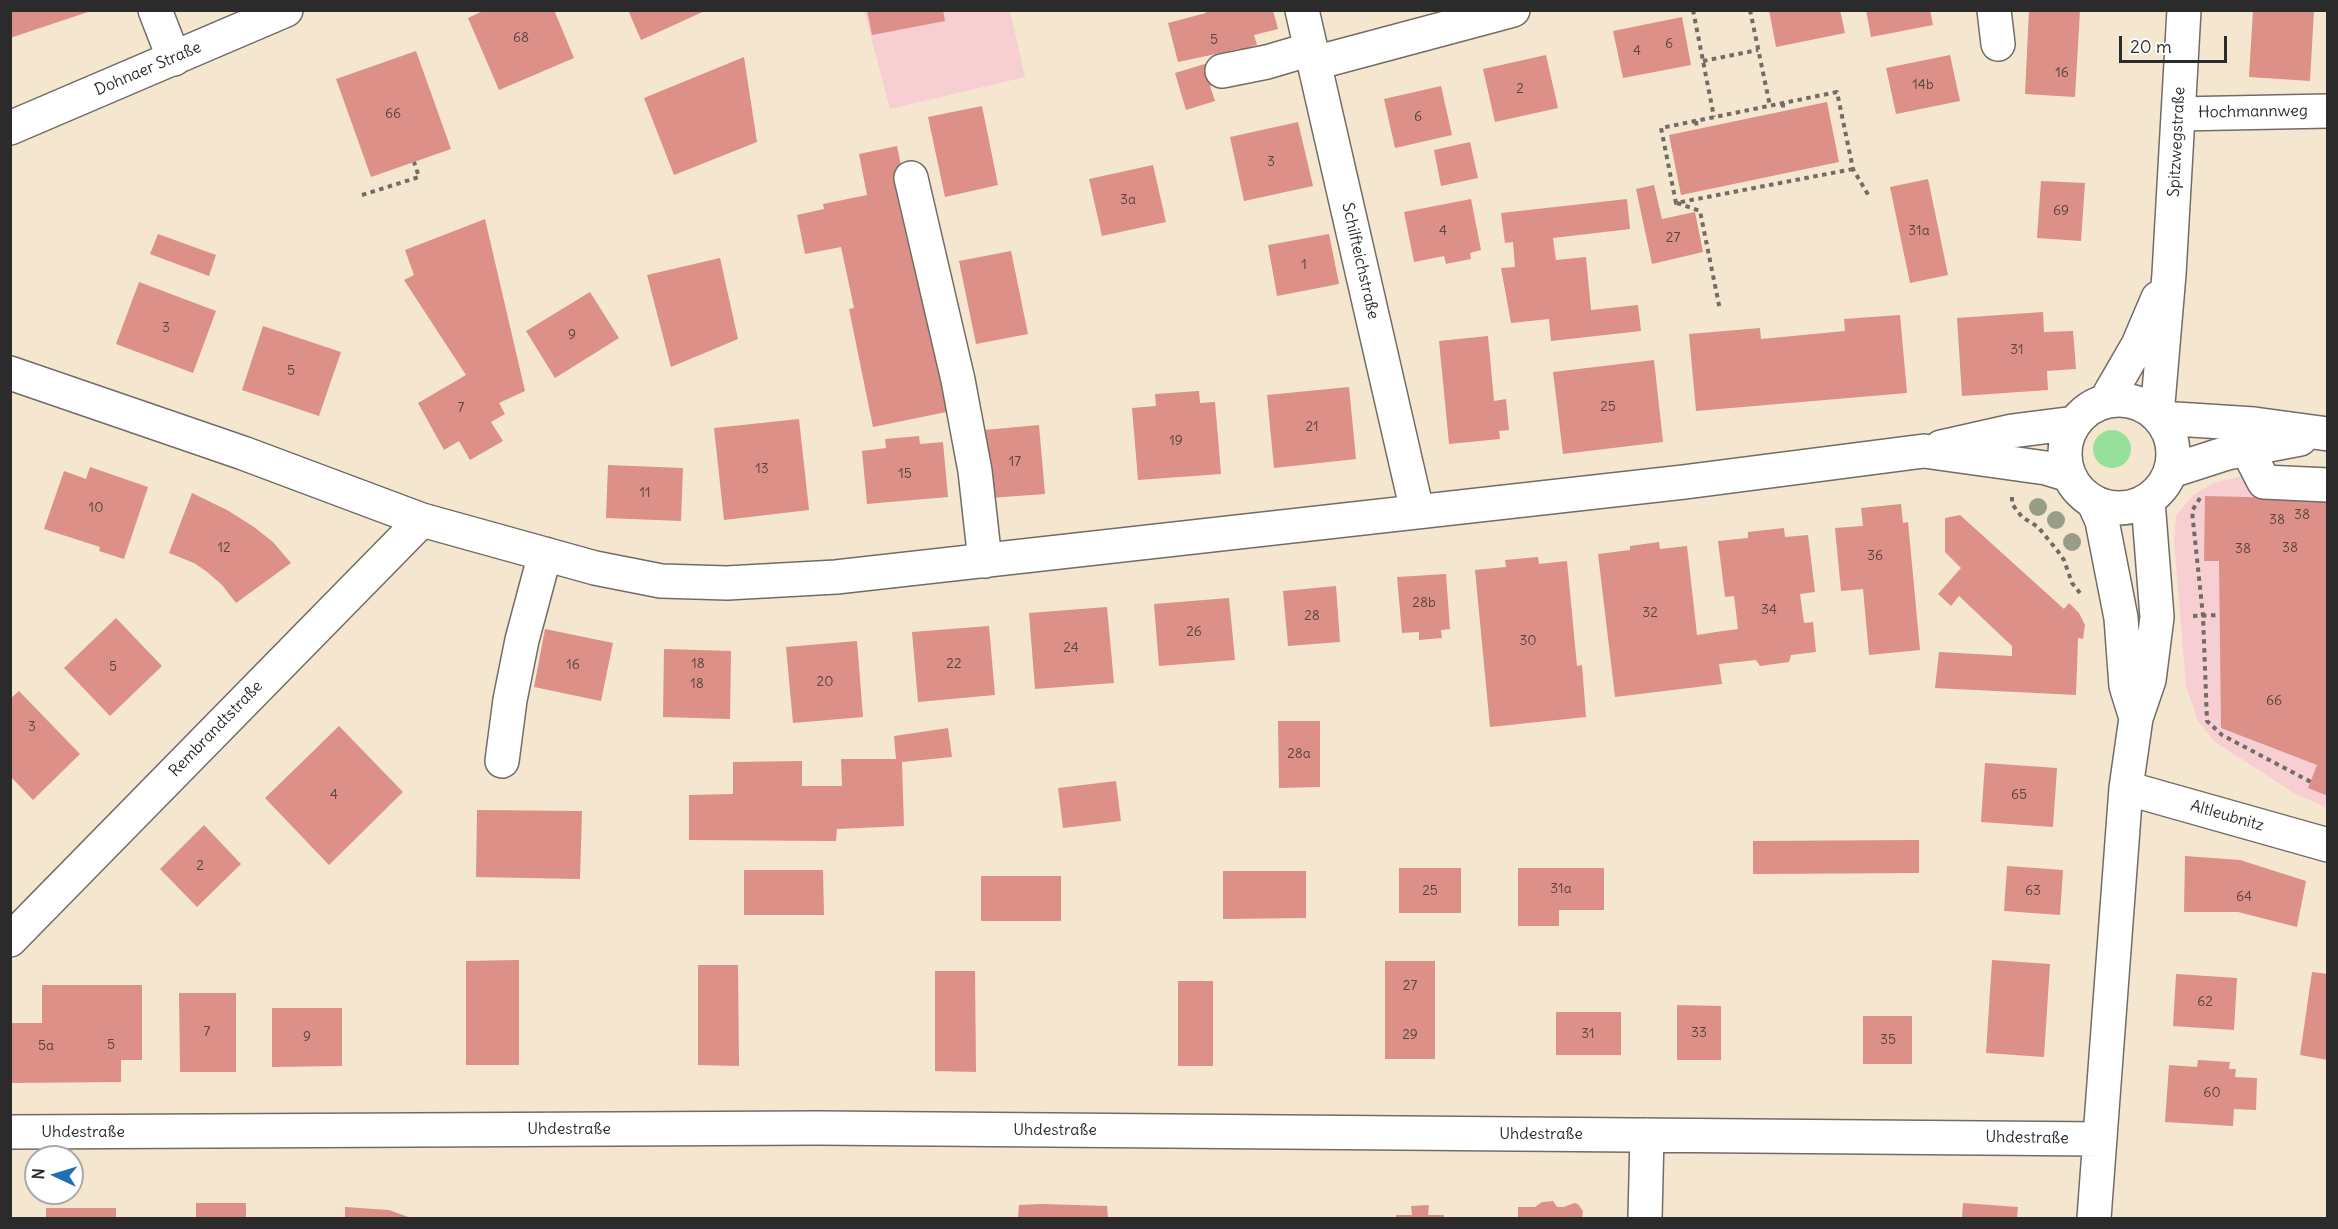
<!DOCTYPE html>
<meta charset="utf-8">
<style>
body{margin:0}
#map{position:relative;width:2338px;height:1229px;overflow:hidden;background:#f5e6d0;font-family:Delius,sans-serif}
canvas{display:block}
.frame{position:absolute;inset:0;border:12px solid #2b2b2b;pointer-events:none}
.north{position:absolute;left:24px;top:1145px;width:60px;height:60px;box-sizing:border-box;background:#fff;border:2px solid #aaa;border-radius:50%;rotate:274deg;font-size:16px;font-weight:700;line-height:24px;text-align:center;color:#2b2b2b}
.north::after{content:'';display:block;margin:auto;width:21px;height:27px;background:#1f6fb2;clip-path:polygon(50% 0,100% 100%,50% 72%,0 100%)}
.scale{position:absolute;left:2119px;top:36px;width:108px;height:27px;box-sizing:border-box;border:3px solid #2b2b2b;border-top:0;padding-left:8px;font-size:18px;line-height:21px;white-space:nowrap;color:#2b2b2b;-webkit-text-stroke:4px #fff;paint-order:stroke}
</style>
<div id="map">
<canvas width="2338" height="1229"></canvas>
<div class="frame"></div>
<div class="north">N</div>
<div class="scale">20 m</div>
</div>
<script>
const c = document.querySelector('canvas').getContext('2d');
c.lineJoin = 'round';
function fillPath(path, color) { c.fillStyle = color; c.fill(path, 'evenodd'); }
const shape = rows => new Path2D(rows.map(r => 'M' + r).join(''));
function trace(path, color, width, dash) { c.strokeStyle = color; c.lineWidth = width; c.lineCap = dash ? 'butt' : 'round'; c.setLineDash(dash || []); c.stroke(path); }
function label(font, color, halo, rows, align = 'center') {
  c.font = font + ' Delius,sans-serif'; c.lineWidth = 4.5; c.setLineDash([]); c.textBaseline = 'middle'; c.strokeStyle = halo; c.fillStyle = color; for (const [text, x, y, turn = 0] of rows) {
    c.save(); c.translate(x, y); c.rotate((+turn || 0) * Math.PI / 180); c.textAlign = isNaN(turn) ? turn : align; if (halo) c.strokeText(text, 0, 0); c.fillText(text, 0, 0); c.restore();
  }
}
fillPath(shape([
 [864,11,1010,11,1025,77,890,109],
 [2275,469,2327,469,2327,808,2294,793,2215,742,2198,721,2186,686,2174,541,2176,516,2193,495,2216,482]
]), '#f7cfd3');
fillPath(shape([
 '2093 449a19 19 0 1 1 38 0a19 19 0 1 1-38 0Z'
]), '#97e09a');
fillPath(shape([
 [10,10,88,10,88,12,10,38],
 [485,10,554,10,574,58,499,90,468,18],
 [628,10,707,10,641,40],
 [867,10,943,10,945,21,872,35],
 [1205,10,1273,10,1278,29,1254,35,1257,45,1252,46,1254,55,1242,59,1239,49,1178,62,1168,23,1206,13],
 [1769,10,1840,10,1845,33,1776,47],
 [1866,10,1930,10,1933,25,1871,37],
 [2029,10,2080,10,2075,97,2025,94],
 [2253,10,2314,10,2310,81,2249,77],
 [1682,17,1691,65,1623,78,1613,31],
 [416,51,451,149,371,177,336,79],
 [1546,55,1558,108,1495,122,1483,69],
 [1950,55,1960,101,1896,114,1886,68],
 [744,57,757,142,674,175,644,98],
 [1208,63,1214,85,1210,86,1215,101,1186,110,1175,73],
 [1441,86,1452,135,1395,148,1384,99],
 [1827,102,1839,162,1681,195,1669,135],
 [982,106,998,185,945,197,928,117],
 [1298,122,1313,186,1244,201,1230,137],
 [1470,142,1478,178,1441,186,1434,150],
 [897,146,951,411,873,427,849,309,854,308,841,247,805,254,797,215,824,209,823,204,867,195,859,154],
 [1153,165,1166,222,1102,236,1089,179],
 [1928,179,1948,275,1910,283,1890,187],
 [2041,181,2085,183,2081,241,2037,238],
 [1654,185,1662,219,1695,212,1703,252,1652,264,1636,189],
 [1471,199,1481,250,1470,253,1471,259,1446,264,1444,256,1414,262,1404,212],
 [1627,199,1630,229,1553,238,1556,260,1586,257,1591,310,1638,305,1641,331,1551,341,1549,319,1511,323,1501,268,1515,267,1513,242,1505,243,1501,213],
 [485,219,525,391,499,403,505,414,491,422,503,441,470,460,459,441,444,450,418,403,466,375,404,280,414,275,405,250],
 [158,234,216,255,209,276,150,254],
 [1329,234,1339,284,1277,296,1268,245],
 [1011,251,1028,334,976,344,959,261],
 [720,258,738,339,671,367,647,275],
 [139,282,216,311,193,373,116,344],
 [590,292,619,338,555,378,526,331],
 [2043,312,2044,332,2073,331,2076,369,2047,371,2048,390,1962,396,1957,318],
 [1900,315,1907,393,1696,411,1689,334,1760,328,1761,339,1845,331,1844,319],
 [263,326,341,352,319,416,242,390],
 [1488,336,1494,401,1506,399,1509,430,1499,431,1500,439,1449,444,1439,341],
 [1654,360,1663,442,1563,454,1553,372],
 [1349,387,1356,459,1274,468,1267,395],
 [1199,391,1200,403,1215,402,1221,474,1138,480,1132,408,1156,406,1155,394],
 [799,419,809,510,724,520,714,428],
 [1039,425,1045,494,990,498,984,430],
 [919,436,920,444,943,442,948,497,867,504,862,451,886,448,885,439],
 [608,465,683,468,681,521,606,518],
 [90,467,148,487,124,559,99,551,100,547,44,529,64,471,86,479],
 [192,493,227,510,254,527,273,542,291,563,236,603,222,585,206,571,194,563,169,553],
 [2205,496,2328,499,2328,796,2308,788,2317,765,2221,728,2219,561,2204,561],
 [1901,504,1903,523,1908,522,1920,650,1869,655,1863,589,1841,591,1835,528,1863,526,1861,508],
 [1960,515,2064,609,2069,603,2079,613,2085,625,2083,639,2078,638,2076,695,1935,688,1939,652,2012,656,2012,646,1959,596,1951,606,1938,594,1961,568,1945,552,1945,518],
 [1784,528,1785,537,1808,535,1815,592,1800,594,1804,623,1813,622,1816,652,1791,655,1789,662,1760,666,1756,660,1719,664,1722,684,1615,697,1598,554,1630,550,1630,546,1659,542,1660,549,1687,546,1697,635,1716,632,1738,629,1734,596,1725,597,1718,541,1748,538,1748,532],
 [1538,557,1539,564,1567,561,1577,666,1582,665,1586,717,1490,727,1475,570,1506,567,1505,560],
 [1446,574,1450,629,1441,630,1442,638,1419,640,1419,632,1402,633,1397,577],
 [1336,586,1340,642,1288,646,1283,591],
 [1229,598,1235,660,1159,666,1154,604],
 [1107,607,1114,683,1035,689,1029,613],
 [116,618,162,666,110,716,64,668],
 [989,626,995,695,918,702,912,632],
 [545,629,613,643,601,701,534,687],
 [857,641,863,717,793,723,786,647],
 [664,649,731,651,730,719,663,717],
 [19,691,80,754,33,800,10,776,10,699],
 [1278,721,1320,721,1320,787,1279,788],
 [339,726,403,792,329,865,265,798],
 [948,728,952,757,902,762,904,826,837,829,836,841,689,840,689,795,733,794,733,762,802,761,802,786,842,786,841,759,896,759,894,736],
 [1985,763,2057,768,2053,827,1981,822],
 [1116,781,1121,821,1063,828,1058,788],
 [477,810,582,811,580,879,476,877],
 [204,825,241,864,197,907,160,869],
 [1919,840,1919,873,1753,874,1753,841],
 [2185,856,2240,860,2306,881,2297,927,2238,912,2184,912],
 [2007,866,2063,870,2060,915,2004,911],
 [1399,868,1461,868,1461,913,1399,913],
 [1518,868,1604,868,1604,910,1559,910,1559,926,1518,926],
 [744,870,823,870,824,915,744,915],
 [1223,871,1306,871,1306,918,1223,919],
 [981,876,1061,876,1061,921,981,921],
 [519,960,519,1065,466,1065,466,961],
 [1992,960,2050,964,2044,1057,1986,1053],
 [1385,961,1435,961,1435,1059,1385,1059],
 [698,965,738,965,739,1066,698,1065],
 [935,971,975,971,976,1072,935,1071],
 [2312,972,2328,974,2328,1060,2300,1055],
 [2176,974,2237,978,2234,1030,2173,1026],
 [1178,981,1213,981,1213,1066,1178,1066],
 [42,985,142,985,142,1060,121,1060,121,1082,10,1083,10,1023,42,1023],
 [179,993,236,993,236,1072,180,1072],
 [1677,1005,1721,1006,1721,1060,1677,1060],
 [272,1008,342,1008,342,1066,272,1067],
 [1556,1012,1621,1012,1621,1055,1556,1055],
 [1863,1016,1912,1016,1912,1064,1863,1064],
 [2198,1060,2230,1062,2229,1069,2236,1069,2235,1077,2257,1078,2256,1110,2234,1109,2233,1126,2165,1122,2169,1065,2197,1067],
 [1553,1201,1557,1207,1564,1207,1574,1203,1578,1204,1583,1211,1582,1218,1518,1218,1518,1207,1535,1207,1542,1202],
 [196,1203,246,1203,246,1218,196,1218],
 [1963,1203,2018,1207,2017,1218,1962,1218],
 [1041,1204,1107,1206,1108,1218,1018,1218,1019,1205],
 [1429,1205,1428,1215,1444,1215,1444,1218,1396,1218,1396,1215,1412,1215,1411,1206],
 [345,1207,389,1210,411,1218,345,1218],
 [46,1208,116,1208,116,1218,46,1218]
]), '#dc9087');
const minor = shape([
 [155,10,174,59],
 [1302,10,1417,511],
 [1994,10,1998,44],
 [1315,63,1513,10],
 [1222,71,1267,62,1311,49],
 [2178,114,2328,111],
 [911,178,958,380,975,471,985,561],
 [10,373,243,453,422,520,595,568,661,581,727,583,836,577,1684,482,1924,451,2046,468,2069,475],
 '2065 454a54 54 0 1 1 108 0a54 54 0 1 1-108 0Z',
 [2105,402,2138,345,2158,298],
 [2157,415,2169,274,2184,10],
 [2160,418,2254,424,2328,434],
 [1941,447,2012,431,2075,423],
 [2247,449,2264,482,2328,485],
 [2171,471,2227,453,2300,439],
 [2094,503,2102,521,2121,618,2126,686,2136,718,2126,788,2094,1218],
 [2136,718,2149,680,2157,617,2148,501],
 [502,761,510,700,522,640,545,554],
 [2126,788,2328,845],
 [10,940,422,520],
 [10,1132,818,1128,2100,1139],
 [1645,1218,1647,1135]
]);
const major = shape([
 [10,128,286,10]
]);
trace(minor, '#726c65', 36);
trace(major, '#726c65', 36);
trace(shape([
 [1693,10,1714,117],
 [1750,10,1770,106],
 [1703,61,1758,50],
 [1783,103,1783,112],
 [1696,121,1697,130],
 [1853,169,1676,203,1661,128,1837,92,1853,169,1870,198],
 [362,195,419,177,414,162],
 [1677,203,1700,211,1720,310],
 [2012,497,2012,504,2022,517,2038,527,2057,550,2064,560,2072,583,2080,593],
 [2200,498,2192,511,2203,616,2207,721,2222,735,2311,782],
 [2193,616,2219,615]
]), '#726c65', 4, [4.5, 4.5]);
trace(minor, '#fff', 33);
trace(major, '#fff', 33);
c.fillStyle = '#989d87';
for (const [x, y] of [
 [2038,507],
 [2056,520],
 [2072,542]
]) { c.beginPath(); c.arc(x, y, 9, 0, 2 * Math.PI); c.fill(); }
label('14px', '#574442', null, [
 ["68",521,38],
 ["5",1214,40],
 ["6",1669,44],
 ["4",1637,51],
 ["16",2062,73],
 ["14b",1923,85],
 ["2",1520,89],
 ["66",393,114],
 ["6",1418,117],
 ["3",1271,162],
 ["3a",1128,200],
 ["69",2061,211],
 ["4",1443,231],
 ["31a",1919,231],
 ["27",1673,238],
 ["1",1304,265],
 ["3",166,328],
 ["9",572,335],
 ["31",2017,350],
 ["5",291,371],
 ["25",1608,407],
 ["7",461,408],
 ["21",1312,427],
 ["19",1176,441],
 ["17",1015,462],
 ["13",762,469],
 ["15",905,474],
 ["11",645,493],
 ["10",96,508],
 ["38",2302,515],
 ["38",2277,520],
 ["12",224,548],
 ["38",2290,548],
 ["38",2243,549],
 ["36",1875,556],
 ["28b",1424,603],
 ["34",1769,610],
 ["32",1650,613],
 ["28",1312,616],
 ["26",1194,632],
 ["30",1528,641],
 ["24",1071,648],
 ["18",698,664],
 ["22",954,664],
 ["16",573,665],
 ["5",113,667],
 ["20",825,682],
 ["18",697,684],
 ["66",2274,701],
 ["3",32,727],
 ["28a",1299,754],
 ["4",334,795],
 ["65",2019,795],
 ["2",200,866],
 ["31a",1561,889],
 ["25",1430,891],
 ["63",2033,891],
 ["64",2244,897],
 ["27",1410,986],
 ["62",2205,1002],
 ["7",207,1032],
 ["33",1699,1033],
 ["31",1588,1034],
 ["29",1410,1035],
 ["9",307,1037],
 ["35",1888,1040],
 ["5",111,1045],
 ["5a",46,1046],
 ["60",2212,1093]
]);
label('16px', '#2b2b2b', '#fff', [
 ["Dohnaer Straße",148,69,-23],
 ["Hochmannweg",2253,112,-1],
 ["Spitzwegstraße",2177,142,-87],
 ["Schilfteichstraße",1360,261,77],
 ["Rembrandtstraße",216,729,-46],
 ["Altleubnitz",2227,816,16],
 ["Uhdestraße",569,1129],
 ["Uhdestraße",1055,1130],
 ["Uhdestraße",83,1132],
 ["Uhdestraße",1541,1134],
 ["Uhdestraße",2027,1138,1]
]);
</script>
